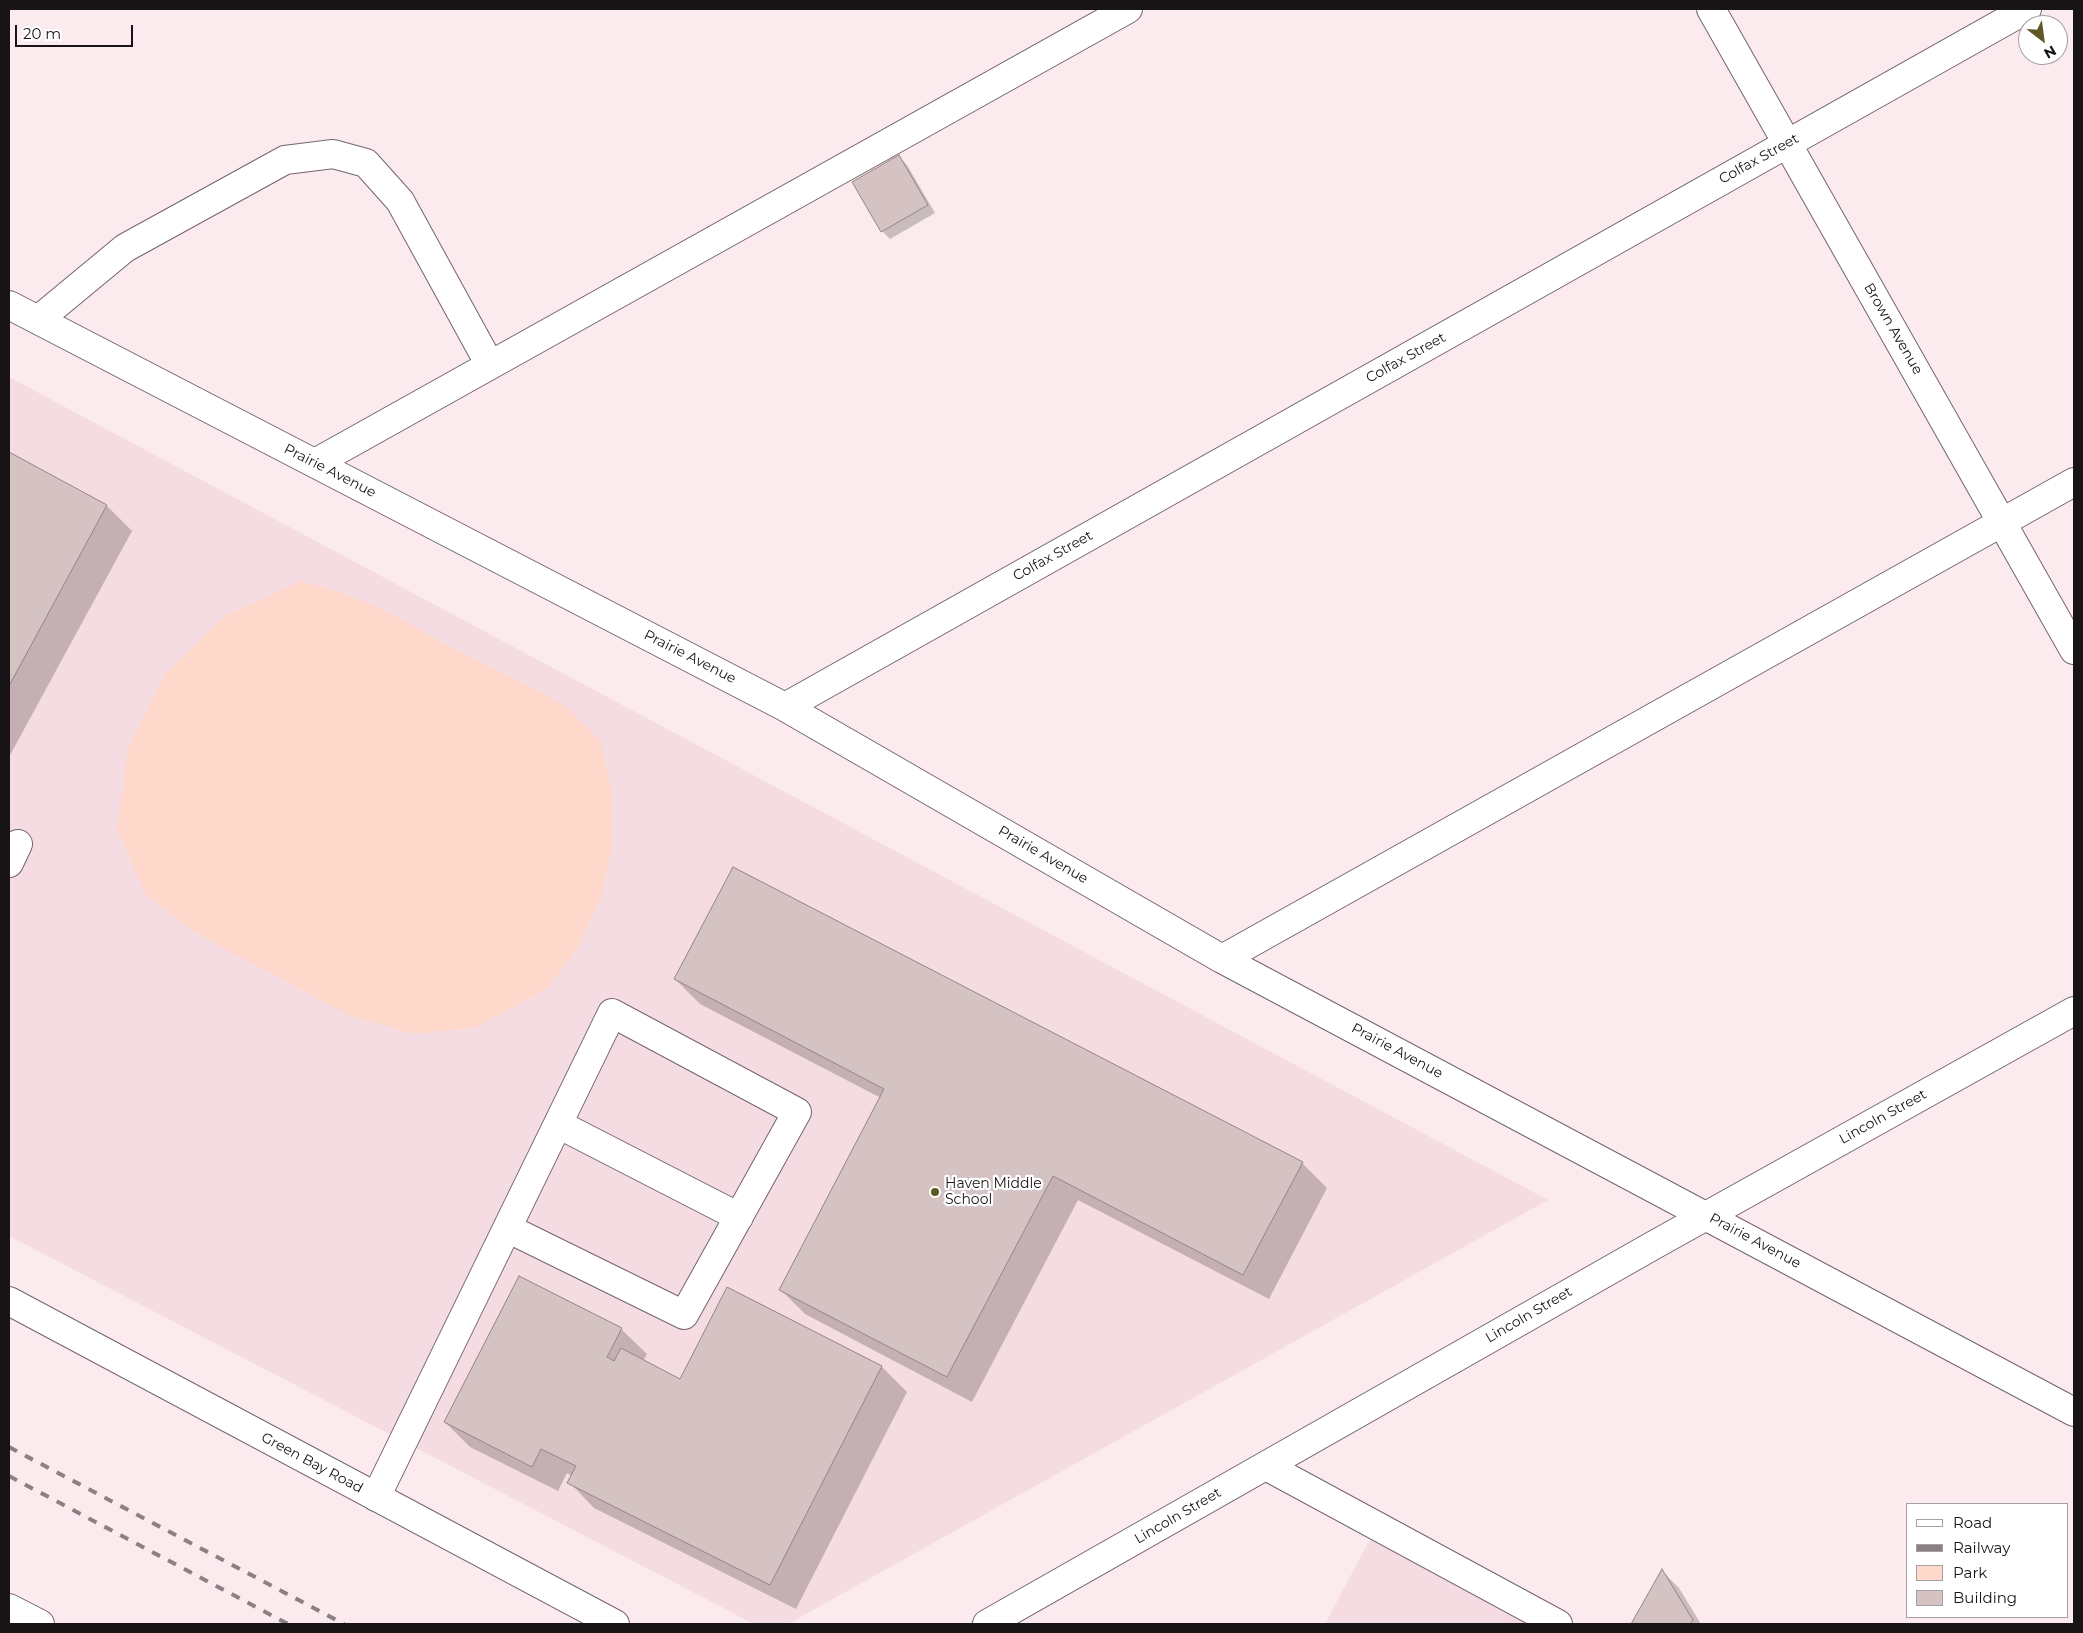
<!DOCTYPE html>
<style>
body{margin:0}
#map{position:relative;width:2083px;height:1633px;overflow:hidden;background:#fbebee;font-family:Montserrat,sans-serif}
canvas{display:block}
.frame{position:absolute;inset:0;border:10px solid #181314;pointer-events:none}
.legend{position:absolute;left:1906px;top:1503px;width:162px;height:115px;box-sizing:border-box;background:#fff;border:1px solid #a3a1a1;margin:0;padding:6px 9px;list-style:none;font-size:15px;color:#181314}
.legend li{display:flex;align-items:center;gap:10px;height:25px}
.legend b{width:25px;border:1px solid #a3a1a1}
.north{position:absolute;left:2018px;top:15px;width:50px;height:50px;box-sizing:border-box;background:#fff;border:1px solid #a3a1a1;border-radius:50%;rotate:150deg;font-size:14px;font-weight:700;line-height:20px;text-align:center;color:#181314}
.north::after{content:'';display:block;margin:auto;width:18px;height:22px;background:#5e5824;clip-path:polygon(50% 0,100% 100%,50% 72%,0 100%)}
.scale{position:absolute;left:15px;top:25px;width:118px;height:22px;box-sizing:border-box;border:2px solid #181314;border-top:0;padding-left:6px;font-size:15px;line-height:18px;white-space:nowrap;color:#181314;-webkit-text-stroke:4px #fff;paint-order:stroke}
</style>
<div id="map">
<canvas width="2083" height="1633"></canvas>
<div class="frame"></div>
<ul class="legend">
<li><b style="height:6px;background:#fff"></b>Road</li>
<li><b style="height:6px;background:#8b8082"></b>Railway</li>
<li><b style="height:14px;background:#fed8ca"></b>Park</li>
<li><b style="height:14px;background:#d4c3c2"></b>Building</li>
</ul>
<div class="north">N</div>
<div class="scale">20 m</div>
</div>
<script>
const c = document.querySelector('canvas').getContext('2d');
c.lineJoin = 'round';
function fillPath(path, color) { c.fillStyle = color; c.fill(path, 'evenodd'); }
const shape = rows => new Path2D(rows.map(r => 'M' + r).join(''));
function trace(path, color, width, dash) { c.strokeStyle = color; c.lineWidth = width; c.lineCap = dash ? 'butt' : 'round'; c.setLineDash(dash || []); c.stroke(path); }
function label(font, color, halo, rows, align = 'center') {
  c.font = font + ' Montserrat,sans-serif'; c.lineWidth = 4.5; c.setLineDash([]); c.textBaseline = 'middle'; c.strokeStyle = halo; c.fillStyle = color; for (const [text, x, y, turn = 0] of rows) {
    c.save(); c.translate(x, y); c.rotate((+turn || 0) * Math.PI / 180); c.textAlign = isNaN(turn) ? turn : align; if (halo) c.strokeText(text, 0, 0); c.fillText(text, 0, 0); c.restore();
  }
}
fillPath(shape([
 [9,377,1548,1200,788,1624,754,1624,9,1236],
 [1379,1522,1571,1624,1325,1624]
]), '#f5dce2');
fillPath(shape([
 [301,581,345,594,380,608,481,663,527,685,564,705,600,740,612,793,612,846,601,898,579,946,547,989,476,1027,415,1034,350,1016,192,931,146,894,117,831,128,748,165,674,225,616]
]), '#fed8ca');
fillPath(shape([
 [899,157,907,165,935,213,890,239,882,231],
 [9,453,107,506,132,531,9,757],
 [675,979,1302,1163,1327,1188,1269,1299,1078,1200,972,1402,805,1314,780,1289,881,1098,700,1004],
 [621,1329,647,1354,643,1361,681,1380,882,1367,907,1392,796,1609,594,1508,569,1482,572,1476,567,1473,558,1491,470,1447,445,1422],
 [1662,1571,1679,1588,1701,1624,1633,1624]
]), '#0003');
const building = shape([
 [899,155,928,205,881,232,852,182,899,155],
 [9,452,107,505,9,686,9,452],
 [733,867,1303,1162,1243,1275,1053,1176,947,1377,779,1290,884,1089,674,979,733,867],
 [519,1276,622,1328,607,1357,614,1361,621,1348,680,1379,727,1287,882,1366,770,1585,567,1483,576,1466,541,1449,532,1467,444,1422,519,1276],
 [1662,1569,1693,1620,1690,1624,1631,1624,1662,1569]
]);
fillPath(building, '#d4c3c2');
trace(building, '#958584', 1);
const minor = shape([
 [1711,9,2074,650],
 [9,305,785,707,1222,959,2074,1412],
 [38,320,125,248,285,160,333,154,366,163,400,201,490,365],
 [315,463,1128,9],
 [785,707,2027,9],
 [9,863,18,844],
 [1222,959,2074,482],
 [558,1124,739,1217],
 [1266,1466,1558,1624],
 [376,1497,612,1013,797,1112,684,1315,507,1228],
 [9,1608,40,1624],
 [987,1624,1654,1245,2074,1011]
]);
const major = shape([
 [9,1301,615,1624]
]);
trace(minor, '#746569', 30);
trace(major, '#746569', 30);
trace(minor, '#fff', 28);
trace(major, '#fff', 28);
trace(shape([
 [9,1447,344,1624],
 [9,1476,288,1624]
]), '#8b8082', 4, [9, 9]);
for (const [x, y, r, color] of [
 [935,1192,5,"#5e5824"]
]) { const dot = new Path2D(); dot.arc(x, y, r, 0, 2 * Math.PI); c.fillStyle = color; c.fill(dot); trace(dot, '#fff', 2); }
label('14px', '#181314', '#fff', [
 ["Colfax Street",1759,159,-29],
 ["Brown Avenue",1893,329,60],
 ["Colfax Street",1406,358,-29],
 ["Prairie Avenue",330,471,27],
 ["Colfax Street",1053,556,-29],
 ["Prairie Avenue",690,657,27],
 ["Prairie Avenue",1043,855,30],
 ["Prairie Avenue",1397,1051,28],
 ["Lincoln Street",1883,1117,-29],
 ["Prairie Avenue",1755,1241,28],
 ["Lincoln Street",1529,1315,-30],
 ["Green Bay Road",312,1463,28],
 ["Lincoln Street",1178,1516,-30]
]);
label('14px', '#181314', '#fff', [
 ["Haven Middle",945,1184],
 ["School",945,1200]
], 'left');
</script>
